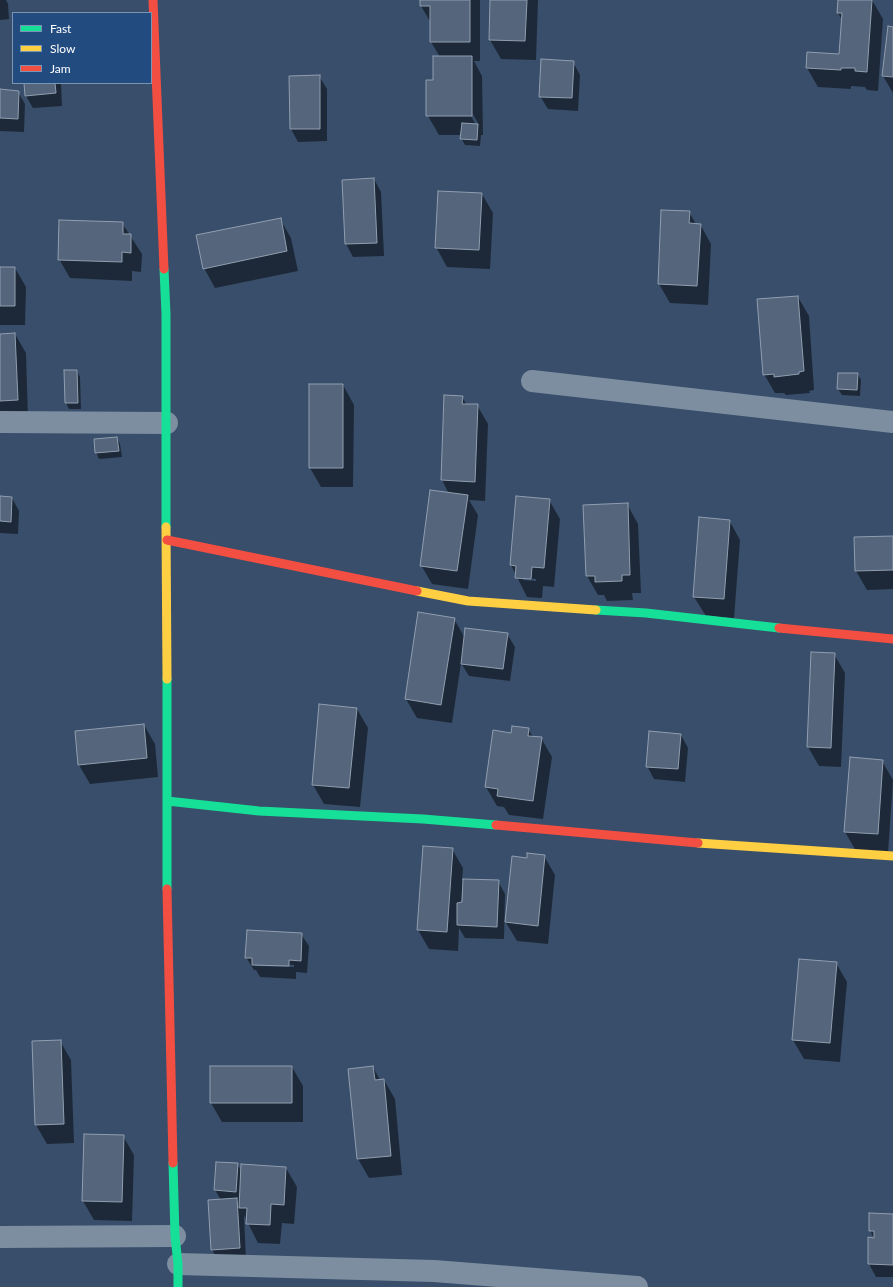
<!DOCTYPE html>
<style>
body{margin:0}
#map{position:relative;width:893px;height:1287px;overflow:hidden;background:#384e6a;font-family:Lato,sans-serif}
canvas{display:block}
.legend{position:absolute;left:12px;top:12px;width:140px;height:72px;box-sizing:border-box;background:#224c80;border:1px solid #7a94b3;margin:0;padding:5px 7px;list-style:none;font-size:12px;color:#fff}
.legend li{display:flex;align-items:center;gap:8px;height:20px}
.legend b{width:20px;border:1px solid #7a94b3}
</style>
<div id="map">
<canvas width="893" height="1287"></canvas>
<ul class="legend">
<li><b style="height:5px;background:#16e098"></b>Fast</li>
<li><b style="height:5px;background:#ffcf43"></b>Slow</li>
<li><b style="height:5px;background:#f24e42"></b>Jam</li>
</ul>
</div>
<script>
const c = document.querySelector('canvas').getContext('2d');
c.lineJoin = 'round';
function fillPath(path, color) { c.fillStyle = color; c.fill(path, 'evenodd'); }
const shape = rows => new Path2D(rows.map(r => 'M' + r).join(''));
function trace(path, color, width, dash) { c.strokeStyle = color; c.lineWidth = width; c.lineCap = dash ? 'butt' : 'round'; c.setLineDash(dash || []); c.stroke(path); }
fillPath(shape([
 [0,0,6,0,8,4,9,19,0,20],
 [421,0,480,0,480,61,474,61,482,76,483,135,481,135,480,146,465,145,461,138,462,135,439,135,428,116,440,57,431,42,431,23,421,6],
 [471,111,479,125,476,125,469,112],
 [491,0,538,0,536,60,501,59,490,40],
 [839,0,872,0,883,19,878,91,867,90,865,87,851,86,851,89,818,87,807,68,808,53,840,55,842,20,838,13],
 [893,28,893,93,883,76],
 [573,62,580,75,578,111,548,109,540,96],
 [319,76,327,89,327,141,298,142,291,129],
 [25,83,61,83,62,106,33,108,26,96],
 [0,89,1,91,18,92,25,104,24,132,0,131],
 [374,179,381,192,384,256,353,257,346,244],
 [482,194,493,213,490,269,447,267,436,247],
 [662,211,689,212,696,224,700,224,711,244,708,305,670,303,659,284],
 [280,219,291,238,298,271,215,288,204,268],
 [122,223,142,254,141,272,132,271,132,281,70,278,59,259],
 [0,268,15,268,26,287,25,325,0,325],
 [798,297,809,316,814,390,809,391,810,393,786,395,784,393,775,393,764,374],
 [15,334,26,353,28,419,0,420,0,335],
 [65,371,77,371,80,377,81,409,69,409,66,403],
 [839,374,858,374,861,380,860,396,842,395,838,389],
 [343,385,354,405,353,487,321,487,310,468],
 [445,396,462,397,467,405,477,405,488,424,485,501,469,500,478,515,468,589,432,584,421,565,449,494,442,480],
 [117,438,120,444,122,457,99,459,96,452],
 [0,497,12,498,19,511,18,534,0,533],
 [549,500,560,519,554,587,543,586,542,598,527,597,511,565],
 [523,578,536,579,536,581,523,580],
 [627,504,638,524,641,593,632,593,633,600,607,601,604,595,598,595,587,576],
 [729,520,740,540,734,618,706,616,694,597],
 [893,537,893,589,867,590,856,571,855,538],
 [454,619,465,638,507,634,515,647,510,681,469,676,461,663,452,723,417,718,406,699],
 [834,654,845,673,841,767,819,766,808,747],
 [357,709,368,728,360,807,324,804,313,785],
 [144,725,155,744,158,777,90,784,79,765],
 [528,729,533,737,541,738,552,757,543,819,509,815,504,807,497,806,486,787,512,734],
 [681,735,688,748,685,782,654,779,647,766],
 [882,761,893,780,888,853,856,851,845,832],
 [452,849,463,868,462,880,498,881,505,894,504,939,465,938,459,928,458,951,429,949,418,930],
 [462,891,463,891,463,903,461,903],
 [544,856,555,875,548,944,517,941,505,921,528,859],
 [301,934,309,946,307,973,296,972,296,979,260,977,256,970,254,970,246,957],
 [255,964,294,965,294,967,255,966],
 [836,963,847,982,840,1062,804,1059,793,1040],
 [60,1041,71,1060,74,1143,47,1144,36,1125],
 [292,1067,303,1086,303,1122,222,1122,211,1103],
 [373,1067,380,1080,384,1080,395,1099,402,1175,369,1178,358,1159],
 [85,1135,123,1136,134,1155,132,1221,94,1220,83,1201],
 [237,1164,242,1172,286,1168,297,1187,294,1224,282,1223,280,1244,258,1243,244,1215,246,1261,220,1263,212,1250,209,1201,221,1200,215,1190],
 [893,1215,893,1277,876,1277,869,1264,869,1238,874,1239,870,1230]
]), '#0007');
const building = shape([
 [420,0,470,0,470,42,430,42,430,6,420,6,420,0],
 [490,0,527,0,525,41,489,40,490,0],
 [838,0,872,0,867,72,855,71,855,68,841,68,841,70,806,68,807,52,839,54,842,13,837,13,838,0],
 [888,26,893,27,893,77,882,76,888,26],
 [433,56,472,56,472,116,426,116,426,80,433,80,433,56],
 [541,59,574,61,572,98,539,97,541,59],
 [320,75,320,129,290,129,289,76,320,75],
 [24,83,55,83,56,93,25,96,24,83],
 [0,89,19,91,18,119,0,118,0,89],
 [462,123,478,124,477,140,460,139,462,123],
 [374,178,377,243,345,244,342,180,374,178],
 [438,191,482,193,479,250,435,248,438,191],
 [661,210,690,211,689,223,701,224,697,286,658,284,661,210],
 [281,218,287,251,203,269,196,235,281,218],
 [59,220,123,222,123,234,131,234,131,253,122,252,122,262,58,260,59,220],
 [0,267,15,267,15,306,0,306,0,267],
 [798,296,804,371,799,372,799,374,774,377,774,374,763,375,757,299,798,296],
 [15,333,18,400,0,401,0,334,15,333],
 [64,370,77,370,78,403,65,403,64,370],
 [838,373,858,373,857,390,837,389,838,373],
 [309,384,343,384,343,468,309,468,309,384],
 [444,395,463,396,462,404,478,404,475,482,441,480,444,395],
 [117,437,119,451,95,453,94,439,117,437],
 [430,490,468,495,457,571,420,566,430,490],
 [0,496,12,497,11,522,0,521,0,496],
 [516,496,550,499,544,568,532,567,531,579,515,578,516,566,510,565,516,496],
 [628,503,630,575,622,575,622,581,595,582,595,576,586,576,583,505,628,503],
 [699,517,730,520,724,599,693,597,699,517],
 [893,536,893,570,855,571,854,537,893,536],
 [418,612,455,618,441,705,405,699,418,612],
 [465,628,508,633,503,669,461,664,465,628],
 [811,652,835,653,831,748,807,747,811,652],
 [319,704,357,708,349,788,312,785,319,704],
 [144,724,147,758,78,765,75,731,144,724],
 [512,726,529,728,528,736,542,737,533,801,497,796,498,789,485,787,493,730,511,733,512,726],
 [649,731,681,734,678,769,646,767,649,731],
 [850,757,883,760,878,834,844,832,850,757],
 [423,846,453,848,447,932,417,930,423,846],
 [527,853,545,855,538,926,505,922,512,856,527,858,527,853],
 [463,879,499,880,497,927,457,925,457,903,462,902,463,879],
 [247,930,302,933,301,961,289,960,289,966,252,965,252,958,245,958,247,930],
 [799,959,837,962,830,1043,792,1040,799,959],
 [61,1040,64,1124,35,1125,32,1041,61,1040],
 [210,1066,292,1066,292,1103,210,1103,210,1066],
 [373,1066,375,1080,384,1079,391,1156,357,1159,348,1069,373,1066],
 [84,1134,124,1135,122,1202,82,1201,84,1134],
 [216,1162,238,1163,236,1192,214,1190,216,1162],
 [241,1164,286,1167,284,1205,271,1204,270,1225,246,1224,247,1208,239,1208,241,1164],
 [237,1198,240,1248,211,1250,208,1200,237,1198],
 [869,1213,893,1214,893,1265,868,1264,868,1237,874,1238,874,1231,869,1231,869,1213]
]);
fillPath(building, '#54657c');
trace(building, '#919eaf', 1);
trace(shape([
 [532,381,893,422],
 [0,422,167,423],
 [0,1237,175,1236],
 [178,1264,434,1271,637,1287]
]), '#7d8ea1', 22);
trace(shape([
 [164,269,166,314,166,527],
 [596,610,646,613,779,628],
 [167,679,167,889],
 [167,801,259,811,423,819,496,825],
 [173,1163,175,1236,178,1264,178,1287]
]), '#16e098', 9);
trace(shape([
 [166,527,167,679],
 [417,591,468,601,596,610],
 [698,843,893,856]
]), '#ffcf43', 9);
trace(shape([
 [153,0,164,269],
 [167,540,417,591],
 [779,628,893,639],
 [496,825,698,843],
 [167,889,173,1163]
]), '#f24e42', 9);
</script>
